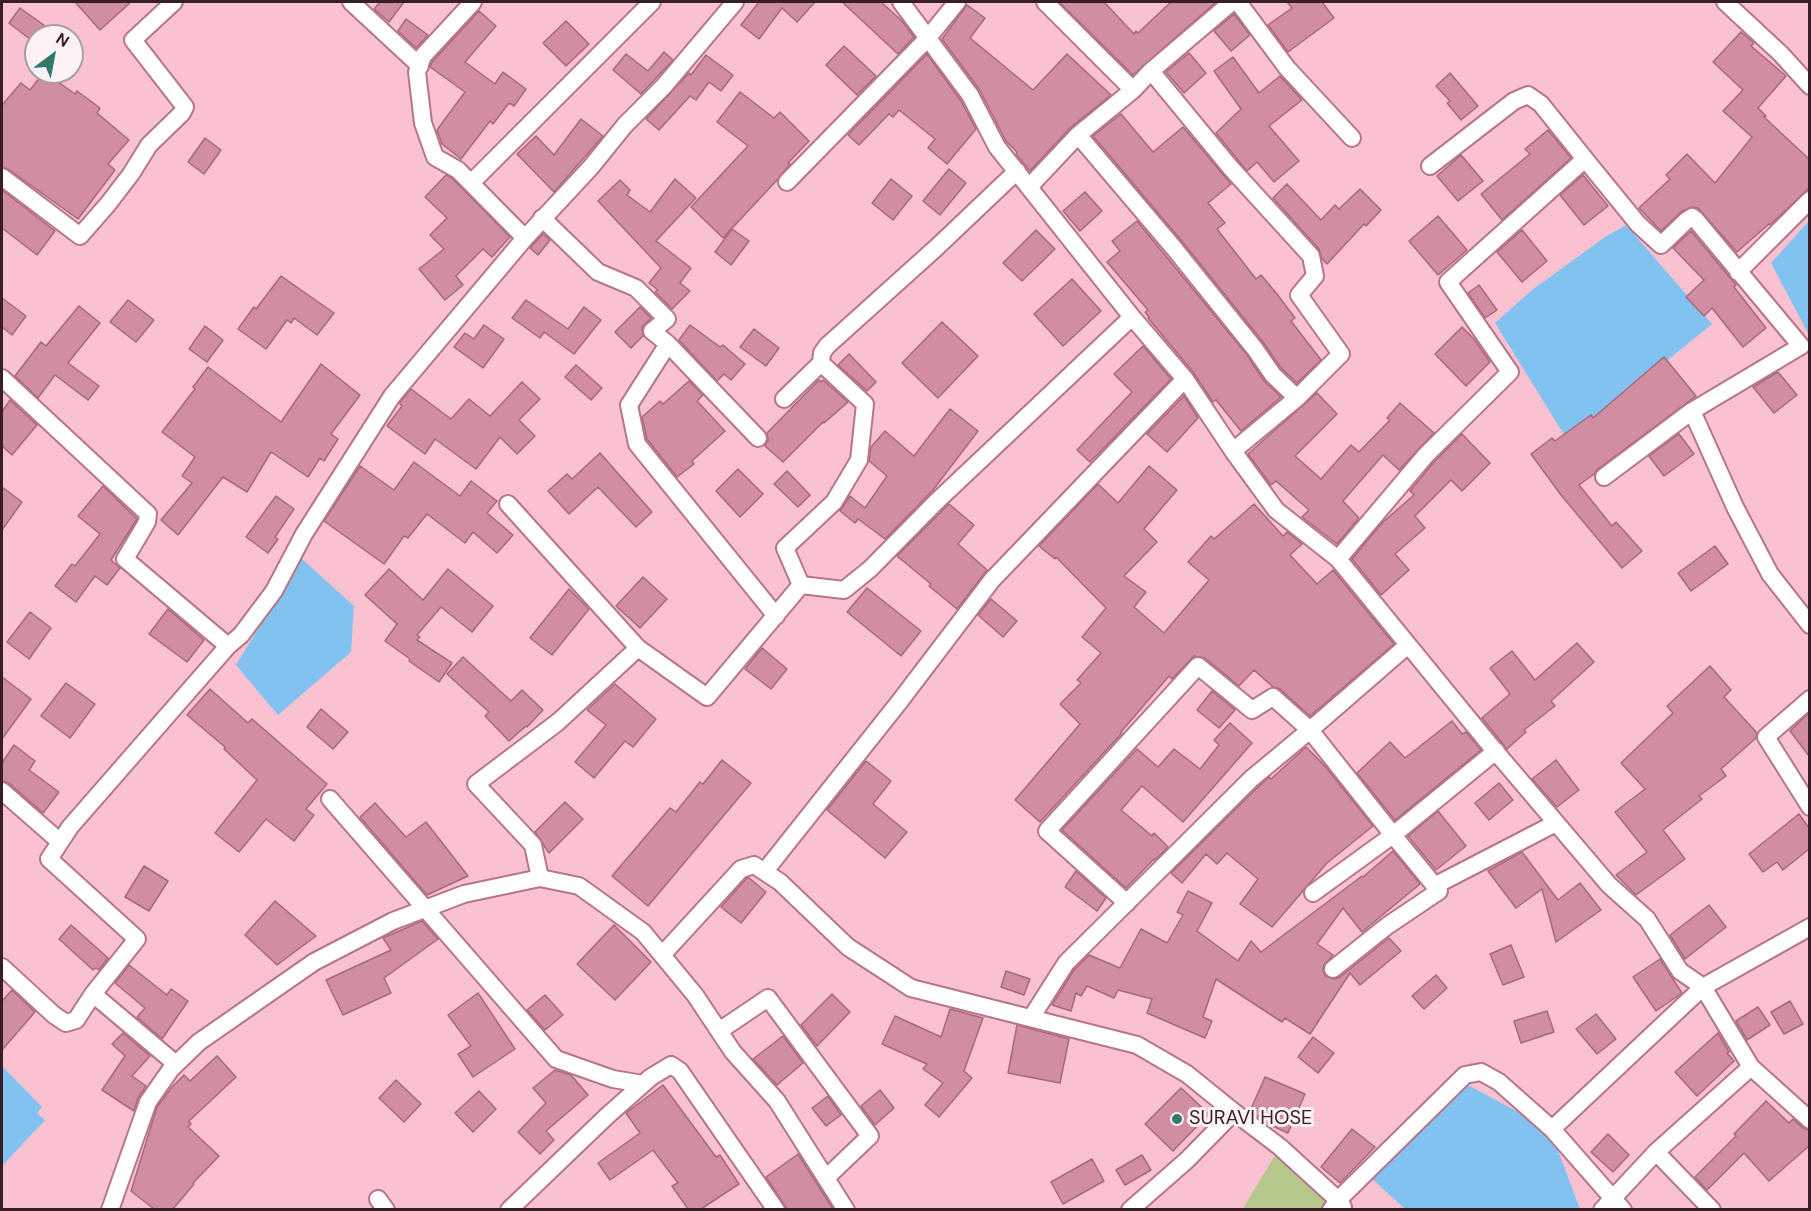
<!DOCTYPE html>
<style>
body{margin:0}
#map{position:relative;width:1811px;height:1211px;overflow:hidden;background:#fac2d1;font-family:"DM Sans",sans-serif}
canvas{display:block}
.frame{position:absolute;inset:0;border:3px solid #381e26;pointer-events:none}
.north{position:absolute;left:24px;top:24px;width:60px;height:60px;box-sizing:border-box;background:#faf2f4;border:2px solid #ac9da2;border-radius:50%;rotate:32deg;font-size:16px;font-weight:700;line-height:24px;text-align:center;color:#381e26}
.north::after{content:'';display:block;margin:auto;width:21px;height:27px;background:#33786d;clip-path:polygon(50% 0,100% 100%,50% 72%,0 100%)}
</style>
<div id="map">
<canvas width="1811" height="1211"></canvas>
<div class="frame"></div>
<div class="north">N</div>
</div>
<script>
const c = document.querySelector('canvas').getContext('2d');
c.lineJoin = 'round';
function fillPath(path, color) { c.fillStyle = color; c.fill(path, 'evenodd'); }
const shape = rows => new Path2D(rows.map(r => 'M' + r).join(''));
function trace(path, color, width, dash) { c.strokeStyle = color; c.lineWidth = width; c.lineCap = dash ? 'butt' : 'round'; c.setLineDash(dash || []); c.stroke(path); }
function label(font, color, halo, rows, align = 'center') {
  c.font = font + ' "DM Sans",sans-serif'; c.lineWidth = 6; c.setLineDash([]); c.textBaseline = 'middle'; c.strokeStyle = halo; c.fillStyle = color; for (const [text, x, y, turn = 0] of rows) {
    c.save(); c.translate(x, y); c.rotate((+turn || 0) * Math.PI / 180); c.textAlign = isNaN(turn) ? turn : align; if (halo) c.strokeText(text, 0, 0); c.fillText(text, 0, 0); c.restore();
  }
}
fillPath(shape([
 [1280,1147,1338,1200,1331,1209,1242,1210]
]), '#b6c78c');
fillPath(shape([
 [1809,221,1809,335,1771,263],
 [1626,225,1712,324,1568,441,1495,323,1532,290,1605,237],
 [301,558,354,606,351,652,278,715,236,665],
 [2,1066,42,1107,37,1113,45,1120,2,1166],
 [1466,1084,1550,1129,1580,1209,1405,1209,1372,1179]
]), '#82c2f0');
const building = shape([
 [75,2,131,2,100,30,75,2],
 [380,2,404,2,389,22,374,9,380,2],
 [759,2,815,2,797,22,782,8,759,39,741,25,759,2],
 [842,2,881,2,902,21,914,37,898,54,842,2],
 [1059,2,1104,2,1134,34,1136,31,1138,33,1171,2,1216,2,1133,75,1059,2],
 [1287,2,1322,2,1334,18,1288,52,1268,25,1292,8,1287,2],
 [967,5,985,18,970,38,1033,90,1067,54,1111,95,1070,128,1030,171,1016,154,1017,152,1006,141,979,89,942,39,967,5],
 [20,8,48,28,42,36,36,36,36,44,9,23,20,8],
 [479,11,496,26,465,62,495,84,503,72,526,89,514,106,509,103,493,124,490,121,461,159,442,144,437,130,465,92,430,67,432,62,479,11],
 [1234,14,1250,35,1231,51,1214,31,1234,14],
 [406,19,428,35,416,48,398,31,406,19],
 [566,21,589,44,566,66,543,43,566,21],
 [1741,32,1754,43,1751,46,1786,76,1758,108,1766,116,1764,117,1809,159,1809,188,1770,225,1769,224,1737,252,1698,208,1692,207,1682,211,1661,231,1639,208,1670,179,1666,175,1687,154,1715,183,1752,137,1723,111,1743,90,1713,62,1741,32],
 [844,46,876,76,857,95,826,65,844,46],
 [664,52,673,60,641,94,613,70,626,54,648,71,664,52],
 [1189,53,1206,73,1184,93,1166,72,1189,53],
 [927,54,961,101,976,129,947,164,928,148,935,139,899,110,893,117,889,114,859,145,848,135,927,54],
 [706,55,733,75,721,91,709,82,696,100,690,96,659,130,646,119,689,73,691,75,706,55],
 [1233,57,1259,93,1280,76,1302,100,1269,126,1299,161,1274,182,1257,162,1247,171,1216,133,1241,109,1214,71,1233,57],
 [44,72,75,94,77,91,100,108,97,113,129,140,108,164,115,170,78,219,8,169,2,167,2,105,21,83,30,90,44,72],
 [1450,73,1478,106,1461,120,1447,103,1450,101,1436,86,1450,73],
 [740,92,774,118,780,112,809,141,788,163,790,164,777,180,723,238,691,207,748,146,717,122,740,92],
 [1121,114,1153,152,1183,127,1231,184,1208,203,1225,223,1217,229,1256,279,1261,275,1277,294,1295,318,1291,321,1321,360,1297,383,1281,368,1263,342,1181,240,1093,136,1121,114],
 [581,119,603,136,554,192,517,154,536,136,554,155,581,119],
 [1548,130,1571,158,1502,220,1481,194,1530,154,1525,149,1548,130],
 [205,138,221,150,204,174,188,162,205,138],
 [1461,155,1483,181,1458,201,1437,176,1461,155],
 [949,169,966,183,940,215,923,201,949,169],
 [446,175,452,178,510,237,492,257,483,249,456,276,463,285,445,300,419,269,444,249,430,235,447,218,425,197,446,175],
 [1583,175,1608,206,1584,225,1560,195,1583,175],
 [675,179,696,198,656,241,691,268,680,283,690,291,672,309,655,292,658,290,649,283,661,268,598,201,620,180,630,190,627,195,650,212,675,179],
 [891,179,912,196,893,220,872,203,891,179],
 [1287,184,1321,220,1335,205,1339,209,1360,189,1381,210,1366,226,1364,224,1327,264,1322,259,1319,249,1273,198,1287,184],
 [2,190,55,231,37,255,2,228,2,190],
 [1085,192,1102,211,1080,231,1063,211,1085,192],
 [1438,216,1467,250,1438,275,1409,241,1438,216],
 [1137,221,1247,355,1264,381,1281,397,1241,431,1216,400,1213,402,1193,372,1148,318,1149,317,1145,312,1148,310,1107,262,1120,251,1112,241,1137,221],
 [732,229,749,241,731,265,715,252,732,229],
 [1036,230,1055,249,1022,281,1003,263,1036,230],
 [1522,230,1547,261,1522,282,1497,252,1522,230],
 [1691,231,1736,285,1734,287,1766,328,1743,347,1712,308,1704,316,1686,297,1704,280,1673,248,1691,231],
 [543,234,550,240,538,255,530,248,543,234],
 [281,276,334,313,317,335,294,318,291,323,287,320,266,349,238,329,254,307,256,309,281,276],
 [1072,279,1101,311,1063,346,1034,314,1072,279],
 [1479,285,1497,310,1485,318,1468,293,1479,285],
 [2,298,26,316,12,335,2,327,2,298],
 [128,300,154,320,136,342,110,322,128,300],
 [526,300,568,329,584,307,601,320,574,354,544,332,540,338,512,318,526,300],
 [79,306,100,323,68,363,99,386,88,400,55,375,38,398,15,376,41,342,46,346,79,306],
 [640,307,651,318,642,327,643,336,631,348,615,332,640,307],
 [942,322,978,356,938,398,902,363,942,322],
 [484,325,504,339,483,368,454,347,465,333,474,339,484,325],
 [690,325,720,347,723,345,745,364,731,380,724,374,717,381,679,340,690,325],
 [205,326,223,340,207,362,189,349,205,326],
 [1462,327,1474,339,1490,362,1466,386,1435,354,1462,327],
 [754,329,779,348,766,366,740,347,754,329],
 [1143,346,1171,379,1090,462,1077,450,1132,392,1114,374,1143,346],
 [849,354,876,382,867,391,838,365,849,354],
 [1664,357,1696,396,1598,469,1594,474,1579,485,1612,526,1616,522,1642,551,1622,568,1561,495,1531,454,1552,438,1555,441,1591,415,1593,418,1664,357],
 [321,364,360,395,331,434,338,439,324,461,320,458,308,477,271,452,247,492,223,477,178,535,161,520,192,483,182,476,195,457,162,432,195,389,193,387,208,367,281,422,321,364],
 [576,365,602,388,591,400,565,377,576,365],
 [1778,372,1797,395,1774,413,1753,387,1778,372],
 [819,380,821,382,823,380,848,402,824,423,823,422,783,462,765,446,768,440,767,433,819,380],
 [689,381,703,395,697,401,725,431,692,461,694,464,677,477,647,439,642,417,660,401,663,404,689,381],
 [522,382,540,399,519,420,535,436,517,454,500,437,476,469,435,439,425,454,387,426,402,406,400,404,400,402,411,389,451,419,469,399,490,416,522,382],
 [1317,393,1337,414,1295,456,1321,479,1351,445,1359,452,1390,420,1387,418,1400,403,1434,433,1399,470,1383,455,1343,501,1359,518,1337,544,1302,517,1309,510,1276,481,1271,485,1248,454,1317,393],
 [1184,396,1198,418,1167,452,1147,434,1184,396],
 [10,400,37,425,12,455,2,446,2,412,10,400],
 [950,409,978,431,933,490,885,539,858,519,855,523,840,511,850,496,865,508,887,476,869,461,871,447,885,431,914,456,950,409],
 [1462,434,1490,463,1462,491,1451,480,1415,516,1425,528,1395,554,1409,570,1381,595,1352,559,1383,522,1414,495,1410,491,1434,462,1462,434],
 [1679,434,1694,454,1664,476,1649,456,1679,434],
 [600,453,652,512,636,527,598,487,569,514,548,491,567,474,572,479,600,453],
 [414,462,460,496,471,481,497,501,487,513,513,535,497,553,473,532,465,543,427,514,408,538,404,536,384,564,324,521,360,466,394,490,414,462],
 [1149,466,1177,490,1144,529,1157,542,1124,576,1146,592,1134,607,1164,633,1209,580,1188,562,1211,536,1214,539,1254,504,1283,536,1287,532,1302,544,1290,555,1317,584,1333,570,1394,644,1310,716,1280,689,1273,687,1254,670,1239,686,1205,658,1194,656,1172,679,1169,676,1121,732,1122,733,1040,822,1015,800,1080,724,1060,704,1081,683,1077,680,1101,653,1082,637,1106,608,1056,557,1055,559,1039,546,1098,484,1118,503,1149,466],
 [738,469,763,494,740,517,716,491,738,469],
 [787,471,810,495,798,507,774,484,787,471],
 [103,486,137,519,111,560,120,568,107,585,95,576,76,602,55,586,72,564,75,566,100,534,78,516,103,486],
 [2,487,22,502,2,530,2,487],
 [276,496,294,509,275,537,278,539,268,553,246,537,276,496],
 [949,504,974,525,958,544,987,570,957,609,929,586,931,584,897,556,949,504],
 [1715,546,1728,564,1691,591,1678,573,1715,546],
 [389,569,423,600,448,569,493,606,472,632,441,607,417,635,420,637,417,640,452,663,439,682,409,661,410,659,385,641,397,624,365,595,389,569],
 [643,577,667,599,640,628,616,606,643,577],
 [867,588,921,631,901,656,847,612,867,588],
 [569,589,589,609,552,655,530,638,569,589],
 [991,599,1017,621,1003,637,978,615,991,599],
 [168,609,204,640,187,662,149,634,168,609],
 [30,612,51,628,29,659,7,642,30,612],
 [1577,643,1594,662,1551,701,1555,706,1524,730,1526,732,1507,749,1482,718,1510,694,1490,668,1512,651,1535,680,1577,643],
 [762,648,787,669,771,689,745,669,762,648],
 [463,657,511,701,522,690,543,710,527,727,526,726,509,741,485,716,489,712,447,674,463,657],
 [1710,666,1731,690,1724,697,1757,733,1756,738,1721,769,1726,776,1699,796,1702,799,1663,830,1685,859,1636,895,1616,875,1647,852,1615,812,1645,789,1621,763,1673,713,1667,706,1710,666],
 [2,677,31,699,2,739,2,677],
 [66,683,95,704,70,738,41,716,66,683],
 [615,684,656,719,633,747,625,741,594,778,575,762,606,725,587,710,615,684],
 [210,689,248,723,252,719,327,784,306,809,314,815,294,841,266,819,239,852,215,833,257,780,224,749,225,747,187,715,210,689],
 [1212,691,1235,710,1219,728,1197,710,1212,691],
 [321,709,348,732,333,749,307,727,321,709],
 [1809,713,1809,756,1790,731,1809,713],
 [1452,721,1462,734,1466,732,1481,750,1395,820,1357,773,1390,742,1405,758,1452,721],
 [1230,723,1252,743,1183,822,1142,786,1121,810,1152,836,1154,833,1168,847,1155,860,1154,859,1126,888,1062,830,1137,749,1158,767,1174,749,1200,769,1219,745,1214,740,1230,723],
 [14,745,35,761,29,770,59,792,43,813,9,783,2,781,2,763,14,745],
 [1306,747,1324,765,1373,826,1327,863,1272,927,1240,904,1258,879,1227,853,1217,864,1206,854,1182,883,1171,873,1258,787,1269,777,1271,779,1306,747],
 [722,760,751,783,648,906,612,876,670,808,676,812,700,782,703,784,722,760],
 [1556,760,1579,790,1557,807,1532,779,1556,760],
 [866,761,891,781,873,804,907,832,885,858,827,810,866,761],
 [1499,783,1513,800,1489,820,1475,803,1499,783],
 [565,802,583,819,549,853,535,832,565,802],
 [375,803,406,837,426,822,468,876,427,895,360,817,375,803],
 [1438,811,1466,846,1436,870,1408,836,1438,811],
 [1799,814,1809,828,1809,849,1783,870,1777,862,1763,872,1749,854,1799,814],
 [1393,851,1420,884,1362,932,1343,908,1317,944,1333,955,1324,965,1323,970,1325,976,1334,979,1340,977,1389,938,1401,951,1360,985,1350,973,1310,1034,1285,1018,1282,1022,1216,979,1203,1017,1212,1021,1205,1038,1147,1013,1152,999,1118,990,1114,998,1087,986,1081,996,1076,993,1071,1011,1052,1005,1074,970,1089,955,1120,968,1141,929,1167,943,1183,915,1177,912,1188,891,1212,903,1197,931,1238,961,1251,941,1261,952,1362,876,1363,877,1393,851],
 [1522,852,1558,900,1580,883,1601,910,1556,942,1542,889,1516,908,1488,871,1522,852],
 [144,866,168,881,149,911,125,897,144,866],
 [1076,871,1106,898,1097,911,1065,887,1076,871],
 [747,878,749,878,766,892,741,923,721,907,747,878],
 [275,901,316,936,277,965,245,935,275,901],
 [1709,905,1726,927,1685,959,1670,935,1709,905],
 [422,921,438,939,384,978,391,993,343,1015,326,980,391,950,383,938,422,921],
 [71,925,108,958,99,970,96,968,93,970,59,939,71,925],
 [614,925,651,962,615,1000,577,964,614,925],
 [1511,945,1524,977,1503,985,1490,954,1511,945],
 [1660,959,1682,993,1656,1011,1633,977,1660,959],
 [129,965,167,995,171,989,188,1001,162,1039,137,1017,145,1008,115,983,129,965],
 [1006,971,1030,979,1024,995,1001,987,1006,971],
 [1436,975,1447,988,1424,1009,1412,996,1436,975],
 [12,990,35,1012,2,1050,2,1001,12,990],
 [478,993,515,1049,473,1077,458,1054,471,1046,448,1015,478,993],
 [832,994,850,1012,817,1046,801,1025,832,994],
 [545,995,563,1015,545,1030,527,1010,545,995],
 [1790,1001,1803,1024,1784,1034,1771,1012,1790,1001],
 [1758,1007,1770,1025,1747,1040,1736,1021,1758,1007],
 [950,1009,983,1018,964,1071,972,1078,939,1117,925,1105,943,1083,923,1069,927,1064,882,1044,895,1016,941,1037,950,1009],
 [1547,1011,1554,1032,1521,1043,1514,1021,1547,1011],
 [1596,1014,1616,1039,1597,1054,1576,1029,1596,1014],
 [1017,1025,1069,1039,1060,1083,1008,1073,1017,1025],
 [123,1033,150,1056,132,1076,146,1086,138,1098,134,1111,102,1090,125,1056,112,1044,123,1033],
 [1718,1033,1729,1052,1727,1053,1734,1061,1697,1096,1675,1072,1718,1033],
 [783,1036,803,1063,777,1085,753,1059,783,1036],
 [1313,1037,1334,1053,1318,1073,1298,1057,1313,1037],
 [217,1056,236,1077,189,1121,191,1124,188,1127,219,1156,193,1183,194,1184,173,1209,154,1209,131,1191,157,1107,172,1087,184,1075,190,1081,217,1056],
 [555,1070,571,1075,588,1095,546,1131,554,1140,540,1154,518,1132,546,1103,533,1088,555,1070],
 [1265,1077,1305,1094,1288,1133,1268,1124,1250,1111,1265,1077],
 [396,1080,421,1104,404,1122,379,1098,396,1080],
 [663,1085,716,1157,720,1155,739,1184,701,1209,688,1209,672,1186,678,1183,653,1150,610,1180,598,1163,640,1133,626,1113,663,1085],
 [1181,1088,1209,1114,1173,1151,1145,1124,1181,1088],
 [880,1090,894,1108,875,1125,861,1106,880,1090],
 [479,1091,496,1109,473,1132,455,1113,479,1091],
 [828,1096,841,1115,826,1126,812,1108,828,1096],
 [1766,1101,1789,1123,1793,1119,1803,1128,1809,1130,1809,1146,1769,1181,1744,1153,1707,1190,1695,1177,1736,1136,1734,1134,1766,1101],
 [1352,1129,1375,1147,1340,1183,1321,1167,1352,1129],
 [1608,1134,1629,1155,1613,1172,1591,1152,1608,1134],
 [798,1154,833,1209,787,1209,766,1177,798,1154],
 [1142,1155,1151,1170,1125,1185,1116,1170,1142,1155],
 [1092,1159,1104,1181,1063,1204,1051,1182,1092,1159]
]);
fillPath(building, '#d18ea1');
trace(building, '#a7687a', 1.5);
const minor = shape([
 [351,2,420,66],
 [901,2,970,95,997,147,1132,317,1185,379,1233,451,1276,510,1338,559,1490,745,1609,885,1647,919,1680,971,1703,987,1751,1067,1810,1120],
 [1045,2,1133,90],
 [1238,2,1287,68,1352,138],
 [1725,2,1781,54,1810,86],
 [1151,71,1230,167,1311,256,1315,276,1299,295,1341,354,1297,398,1233,451],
 [1078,135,1173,247,1255,349,1273,375,1297,398],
 [1585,159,1638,224,1661,245,1687,220,1692,217,1696,220,1801,346,1692,411,1735,507,1770,574,1810,625],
 [2,177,80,236,108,204,131,174,149,145,182,113,185,107,133,40,174,2],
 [787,182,927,39,957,2],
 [471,183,652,2],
 [1030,186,1078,135,1133,90,1151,71,1232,2],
 [542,218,598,272,636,288,667,319,652,331,668,344,758,438],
 [525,238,591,167,625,125,664,86,735,2],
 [1738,272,1810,200],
 [668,344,629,405,637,444,776,616],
 [2,378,148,514,147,522,125,559,228,646],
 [784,399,821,363],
 [1604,477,1692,411],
 [508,504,638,648,707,697,801,585,785,548,834,502,859,460,865,404,821,363,822,353,827,346,937,247,1017,171],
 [1338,559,1426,455,1510,372,1448,282,1585,159,1541,104,1528,95,1514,101,1430,166],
 [801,585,844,590,870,569,936,502,1132,317],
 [1810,699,1766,737,1810,807],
 [2,791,59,841],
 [330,799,556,1059,613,1079,643,1084],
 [765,871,900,701,992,580,1185,379],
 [540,878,533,845,476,784,558,722,638,648],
 [1434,886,1556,823],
 [1127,903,1047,831,1198,666,1252,710,1273,697,1310,730,1393,835,1313,893],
 [662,955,741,869,754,865,780,882,848,947,911,988,1137,1045,1187,1074,1234,1112],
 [2,967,54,1015,66,1023,76,1020,93,994,176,1064],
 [1333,969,1387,926,1439,891,1393,835,1496,751],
 [93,994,137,939,49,859,70,827,228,646,241,635,274,591,304,534,392,396,525,238,458,170,435,157,423,123,417,72,423,56,473,2],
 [1031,1018,1066,963,1251,779,1310,730,1408,645],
 [719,1031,768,998,870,1136,826,1178],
 [1552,1129,1703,987,1810,927],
 [1656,1152,1712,1210],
 [378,1199,386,1210],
 [110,1210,148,1102,171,1069,199,1042,314,962,393,921,464,894,540,878,579,886,643,932,695,995,733,1052,777,1101,846,1210],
 [509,1210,607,1116,651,1077,671,1065,680,1071,776,1210],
 [1130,1210,1187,1160,1234,1112,1280,1147,1338,1200,1343,1207],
 [1331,1210,1338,1200,1465,1075,1481,1072,1499,1082,1552,1129,1623,1210],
 [1602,1210,1656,1152,1751,1067]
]);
trace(minor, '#b67689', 20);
trace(minor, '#fff', 16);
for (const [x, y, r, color] of [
 [1177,1119,6,"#33786d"]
]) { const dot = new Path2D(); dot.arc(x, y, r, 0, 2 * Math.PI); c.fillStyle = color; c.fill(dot); trace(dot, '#faf2f4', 2); }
label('20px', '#381e26', '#faf2f4', [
 ["SURAVI HOSE",1189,1119]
], 'left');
</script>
